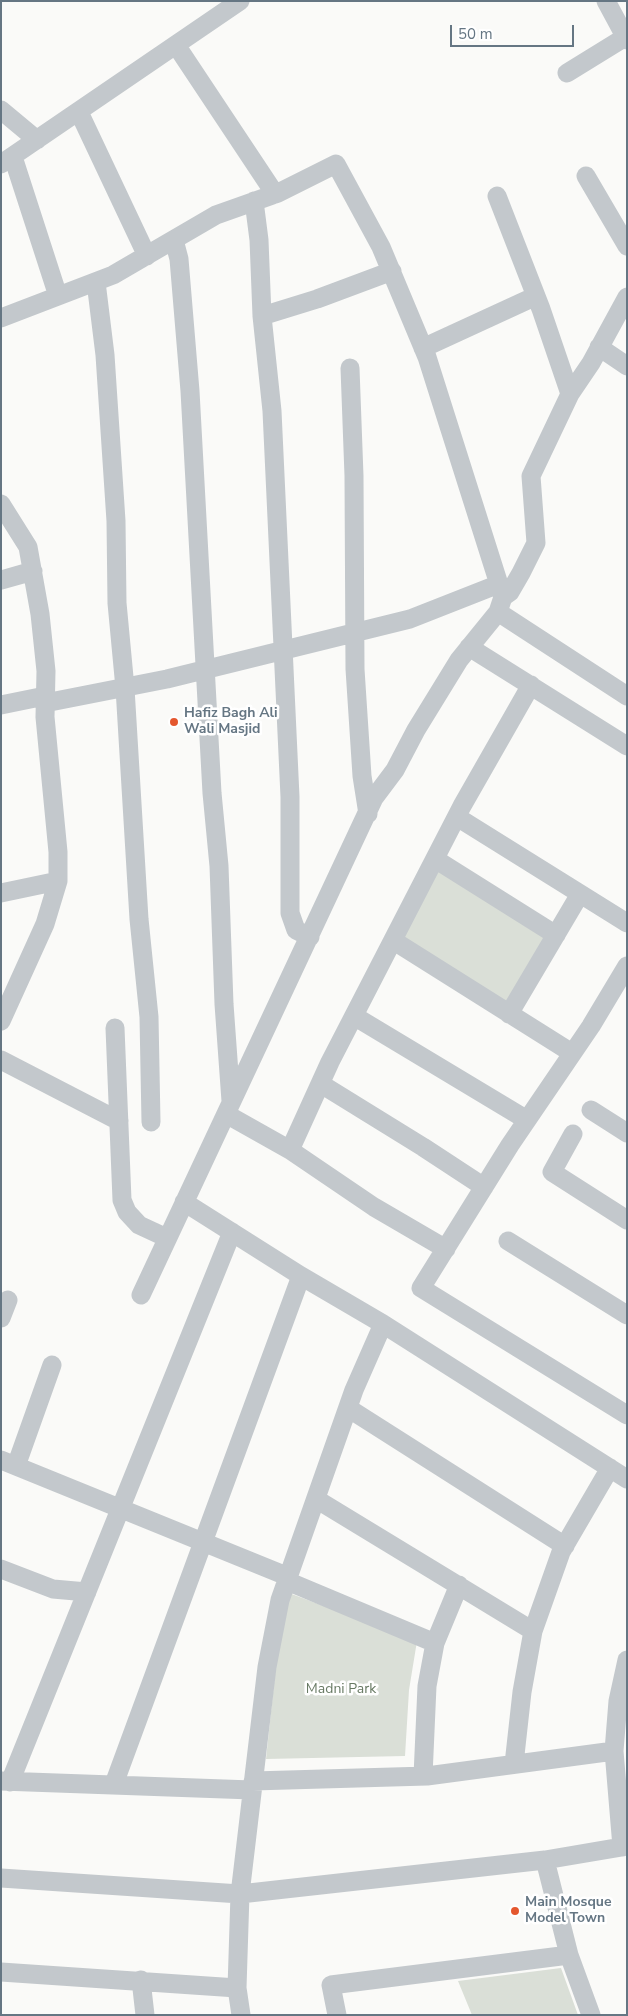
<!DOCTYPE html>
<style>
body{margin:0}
#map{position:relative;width:628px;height:2016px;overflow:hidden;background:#fafaf8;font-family:"Nunito Sans",sans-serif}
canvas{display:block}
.frame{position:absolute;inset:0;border:2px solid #657683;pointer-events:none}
.scale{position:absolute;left:450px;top:25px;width:124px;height:22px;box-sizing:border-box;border:2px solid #657683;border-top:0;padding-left:6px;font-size:15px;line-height:18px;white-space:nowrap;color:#657683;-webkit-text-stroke:4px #fff;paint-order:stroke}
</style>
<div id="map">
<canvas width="628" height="2016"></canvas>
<div class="frame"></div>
<div class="scale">50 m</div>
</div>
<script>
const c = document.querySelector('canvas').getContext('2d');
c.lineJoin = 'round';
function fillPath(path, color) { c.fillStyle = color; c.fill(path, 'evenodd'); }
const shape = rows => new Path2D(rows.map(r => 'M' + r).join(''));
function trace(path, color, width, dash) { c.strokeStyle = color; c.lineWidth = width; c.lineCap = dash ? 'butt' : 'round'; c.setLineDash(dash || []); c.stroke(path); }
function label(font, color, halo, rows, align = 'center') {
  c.font = font + ' "Nunito Sans",sans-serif'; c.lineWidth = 5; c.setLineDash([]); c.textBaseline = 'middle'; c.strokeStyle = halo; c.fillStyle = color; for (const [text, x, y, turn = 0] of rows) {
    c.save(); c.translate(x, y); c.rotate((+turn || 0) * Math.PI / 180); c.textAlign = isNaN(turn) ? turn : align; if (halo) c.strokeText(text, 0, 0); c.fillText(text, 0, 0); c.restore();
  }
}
fillPath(shape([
 [440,868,547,938,507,1002,402,939],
 [289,1593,417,1641,409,1690,405,1756,266,1759,280,1627],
 [561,1968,578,2015,472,2015,458,1981]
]), '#dadfd7');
trace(shape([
 [606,1,627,40],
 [176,45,275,194],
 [567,73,627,36],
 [1,110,37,140],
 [79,112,147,256],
 [13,157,58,296],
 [1,164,240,1],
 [586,176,627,246],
 [497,196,541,309,570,394],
 [254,201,259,240,262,316,272,411,290,797,290,913,296,930,310,937],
 [174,240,179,259,190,391,212,793,219,866,224,1004,231,1101],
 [96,282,105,355,116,521,117,603,125,688,139,919,149,1017,151,1122],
 [262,316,317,299,392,271],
 [1,318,113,275,216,215,278,193,336,164,381,247,427,357,503,597,498,612,459,660,416,730,395,770,374,798,141,1295],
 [599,347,627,366],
 [423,348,536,296],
 [350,368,354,476,355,669,362,776,368,814],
 [1,504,28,547,40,614,46,671,45,717,58,852,58,881,45,924,1,1021],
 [1,580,33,571],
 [503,597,510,592,521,573,536,543,531,476,570,394,591,363,627,297],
 [498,612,627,696],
 [469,647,627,746],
 [45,703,167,679,410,619,499,584],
 [1,705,45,696],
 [457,817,627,923],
 [435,859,556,935],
 [1,893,58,881],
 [394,941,572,1053],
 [627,966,591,1026,510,1145,421,1288,627,1415],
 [509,1014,580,894],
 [354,1016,527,1120],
 [115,1028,122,1200,127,1212,139,1225,167,1238],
 [1,1060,119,1121],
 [321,1084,423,1147,484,1187],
 [591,1110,627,1133],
 [226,1114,290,1150,374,1207,446,1249],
 [573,1134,552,1172,627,1220],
 [290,1150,330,1062,462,806,531,685],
 [184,1202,301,1276,383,1324,627,1479],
 [508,1241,627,1315],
 [1,1318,8,1300],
 [348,1408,565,1546],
 [1,1460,289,1577],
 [16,1466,52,1365],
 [316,1499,533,1631],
 [1,1569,53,1589,87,1592],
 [287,1581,435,1643],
 [514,1764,522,1692,533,1631,561,1552,610,1468],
 [423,1776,427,1686,435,1643,459,1585],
 [1,1781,252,1790],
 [253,1781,427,1776,614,1751],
 [10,1782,232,1232],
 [114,1784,301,1276],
 [622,1847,614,1751,618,1701,627,1660],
 [545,1860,569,1955,591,2015],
 [1,1878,240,1894,545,1860,627,1846],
 [1,1972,237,1988],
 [141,1980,145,2015],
 [241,2015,237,1988,240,1894,267,1667,280,1600,354,1390,383,1324],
 [337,2015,331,1985,569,1955]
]), '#c3c8cc', 19);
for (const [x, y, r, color] of [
 [174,722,5,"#e4572e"],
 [515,1911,5,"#e4572e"]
]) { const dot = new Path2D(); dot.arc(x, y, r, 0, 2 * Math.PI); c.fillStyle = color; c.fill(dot); trace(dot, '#fff', 2); }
label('bold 14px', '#657683', '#fff', [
 ["Hafiz Bagh Ali",184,714],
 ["Wali Masjid",184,730],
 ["Main Mosque",525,1903],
 ["Model Town",525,1919]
], 'left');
label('14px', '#687a64', '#fff', [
 ["Madni Park",341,1690]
]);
</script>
